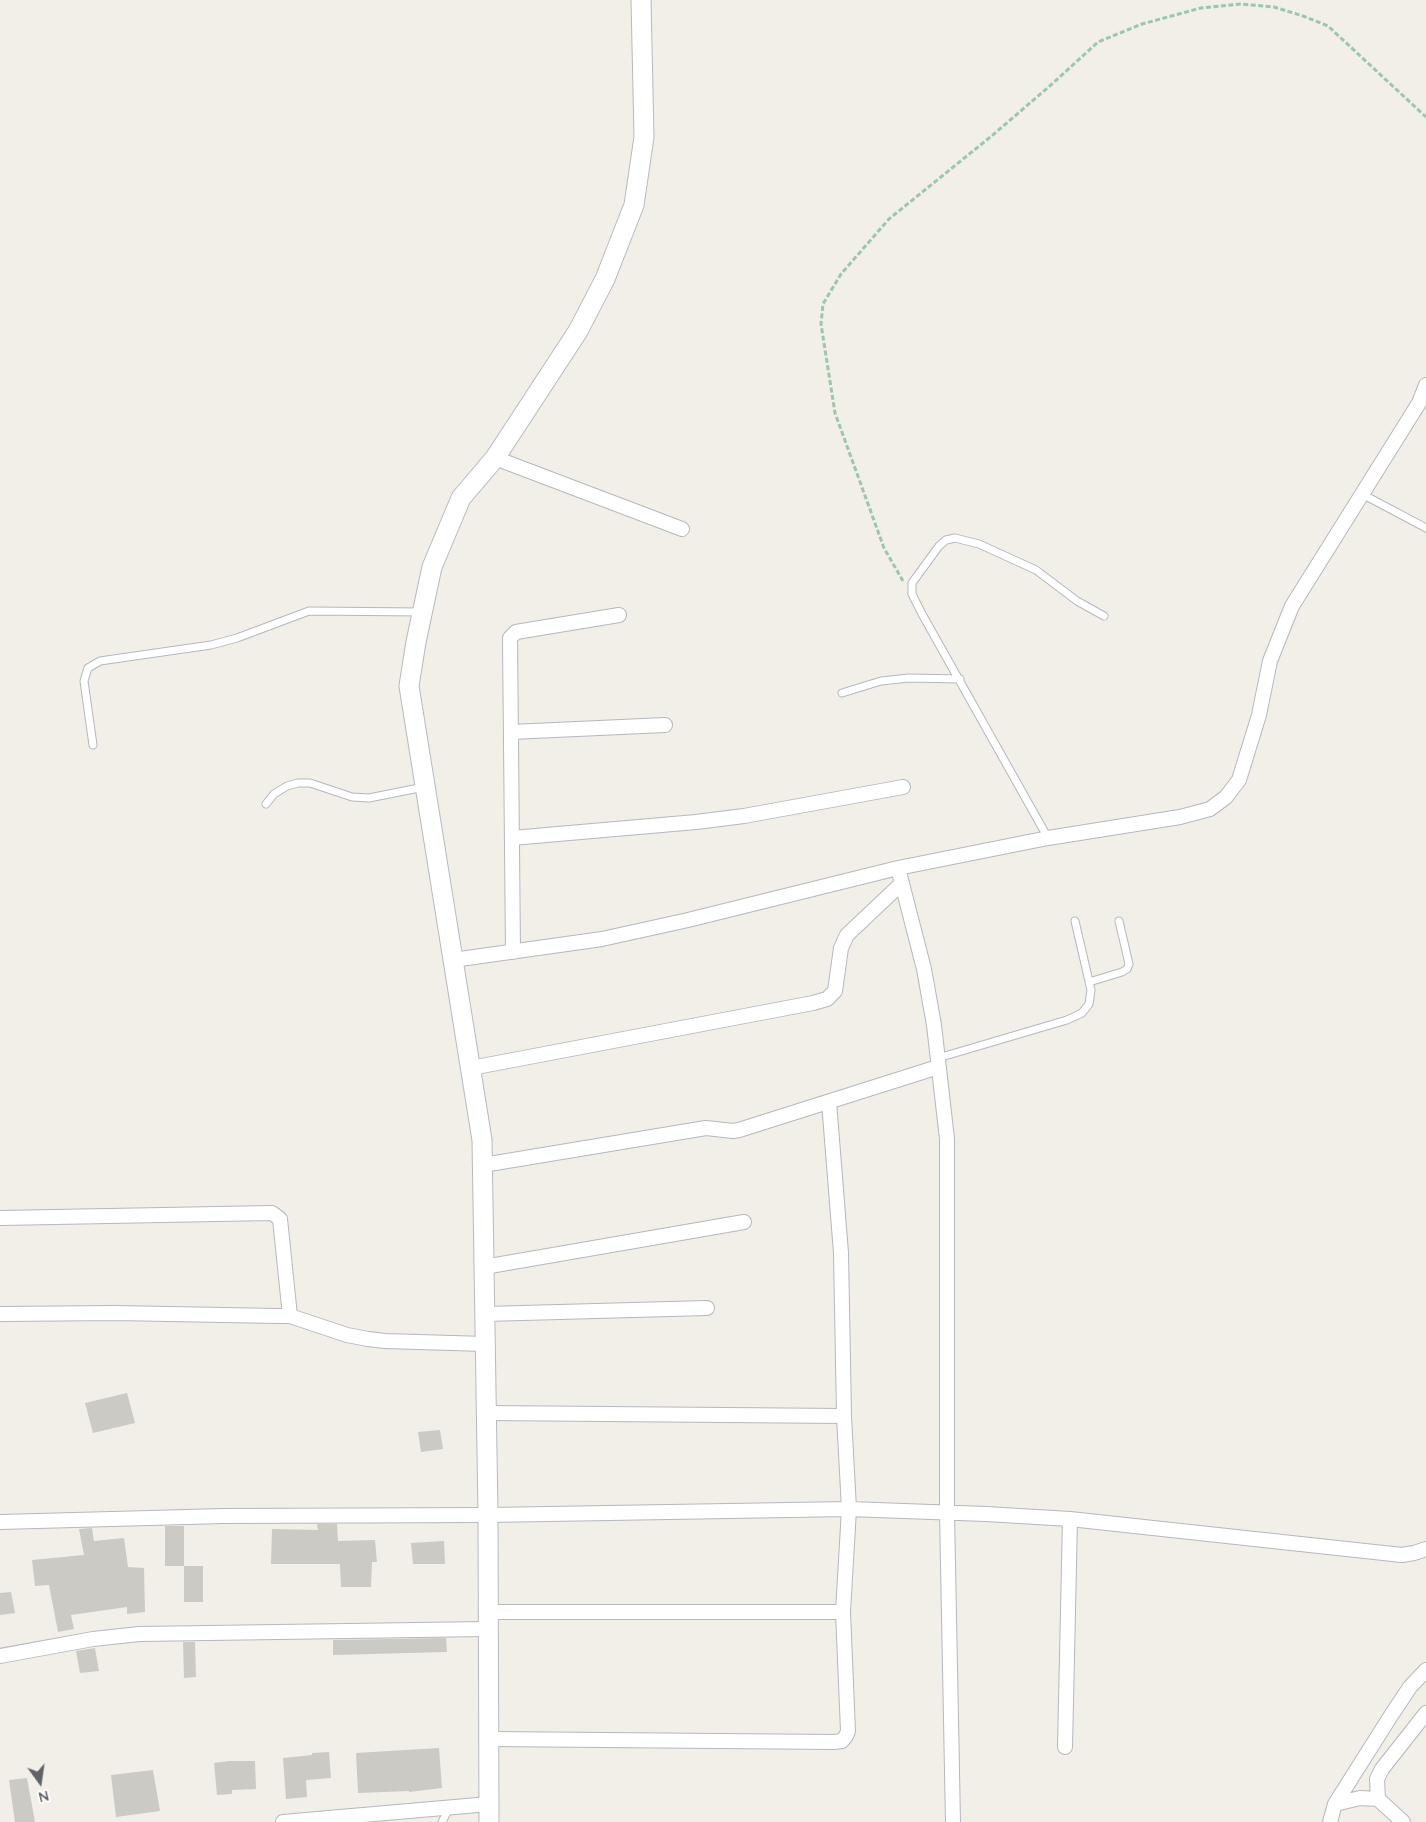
<!DOCTYPE html>
<style>
body{margin:0}
#map{position:relative;width:1426px;height:1822px;overflow:hidden;background:#f1efe8;font-family:Quicksand,sans-serif}
canvas{display:block}
.north{position:absolute;left:15px;top:1757px;width:50px;height:50px;-webkit-text-stroke:4px #fff;paint-order:stroke;rotate:166deg;font-size:14px;font-weight:700;line-height:20px;text-align:center;color:#5f6368}
.north::after{content:'';display:block;margin:auto;width:18px;height:22px;background:#5f6368;clip-path:polygon(50% 0,100% 100%,50% 72%,0 100%)}
</style>
<div id="map">
<canvas width="1426" height="1822"></canvas>
<div class="north">N</div>
</div>
<script>
const c = document.querySelector('canvas').getContext('2d');
c.lineJoin = 'round';
function fillPath(path, color) { c.fillStyle = color; c.fill(path, 'evenodd'); }
const shape = rows => new Path2D(rows.map(r => 'M' + r).join(''));
function trace(path, color, width, dash) { c.strokeStyle = color; c.lineWidth = width; c.lineCap = dash ? 'butt' : 'round'; c.setLineDash(dash || []); c.stroke(path); }
fillPath(shape([
 [127,1393,135,1423,93,1433,85,1403],
 [440,1430,443,1449,421,1452,418,1432],
 [317,1524,337,1524,338,1541,375,1540,377,1562,372,1562,371,1587,341,1587,340,1564,271,1564,272,1529,318,1530],
 [165,1526,184,1526,184,1566,165,1566],
 [92,1528,94,1541,124,1538,128,1567,144,1568,145,1612,127,1614,127,1607,71,1615,74,1629,58,1632,49,1585,35,1586,32,1560,84,1555,79,1529],
 [444,1541,445,1564,413,1564,411,1543],
 [184,1566,203,1566,203,1602,184,1602],
 [11,1592,15,1613,0,1615,0,1593],
 [446,1638,447,1652,333,1655,333,1640],
 [183,1642,195,1642,196,1677,184,1678],
 [95,1648,99,1671,80,1673,76,1651],
 [439,1748,442,1788,409,1792,409,1791,358,1793,356,1753],
 [329,1752,331,1778,306,1780,307,1797,286,1799,283,1758,312,1755,312,1753],
 [229,1761,255,1761,256,1789,232,1790,232,1794,217,1795,214,1763],
 [153,1770,160,1811,116,1817,111,1775],
 [27,1778,35,1822,15,1822,9,1780]
]), '#cccac5');
const lane = shape([
 [1362,494,1426,528],
 [842,693,881,681,909,678,960,679],
 [93,745,84,681,88,668,100,661,211,645,237,638,309,611,422,612],
 [266,804,274,794,287,786,298,783,310,783,352,797,369,798,424,787],
 [1048,838,922,614,912,594,912,583,939,546,946,540,955,538,979,544,1036,570,1077,601,1104,616],
 [1089,982,1122,972,1127,969,1129,964,1119,921],
 [938,1058,1067,1020,1082,1013,1089,1004,1091,990,1075,921],
 [442,1822,449,1808]
]);
const street = shape([
 [495,458,682,529],
 [511,732,665,725],
 [512,838,696,822,744,816,903,787],
 [898,868,924,969,934,1025,947,1139,947,1513,953,1822],
 [513,952,510,638,516,632,619,615],
 [453,960,602,939,688,920,898,868,1048,838,1180,817,1210,809,1226,797,1239,780,1259,715,1270,661,1292,606,1419,403,1426,385],
 [471,1068,813,1003,827,999,835,991,841,948,847,935,902,883],
 [483,1165,706,1128,733,1131,739,1130,938,1067],
 [0,1218,272,1213,280,1219,290,1316],
 [484,1267,744,1222],
 [0,1314,115,1313,278,1316,290,1316,347,1335,368,1339,385,1341,485,1344],
 [485,1314,707,1308],
 [486,1413,844,1416],
 [0,1522,224,1516,488,1515,849,1509,986,1514,1070,1519,1402,1555,1414,1553,1426,1549],
 [488,1612,843,1612],
 [0,1656,93,1639,139,1634,487,1629],
 [489,1739,834,1742,842,1741,846,1736,848,1731,843,1612,849,1509,844,1416,841,1253,829,1102],
 [1065,1747,1070,1519],
 [1335,1804,1360,1798,1378,1799],
 [283,1822,489,1804],
 [1330,1822,1335,1804,1392,1714,1410,1687,1426,1670],
 [1403,1822,1378,1799,1377,1779,1382,1769,1426,1713]
]);
const secondary = shape([
 [489,1822,488,1515,482,1140,409,686,416,642,432,567,461,498,495,458,578,331,605,279,634,205,644,137,641,0]
]);
trace(lane, '#b5b8bc', 9);
trace(street, '#b5b8bc', 16);
trace(secondary, '#b6babf', 21);
trace(shape([
 [903,581,884,548,835,413,821,324,823,304,841,274,889,219,994,134,1052,84,1098,42,1142,24,1201,8,1241,4,1274,7,1303,16,1328,26,1426,117]
]), '#9cc7a9', 3, [5, 2.5]);
trace(lane, '#fff', 7);
trace(street, '#fff', 14);
trace(secondary, '#fff', 19);
</script>
